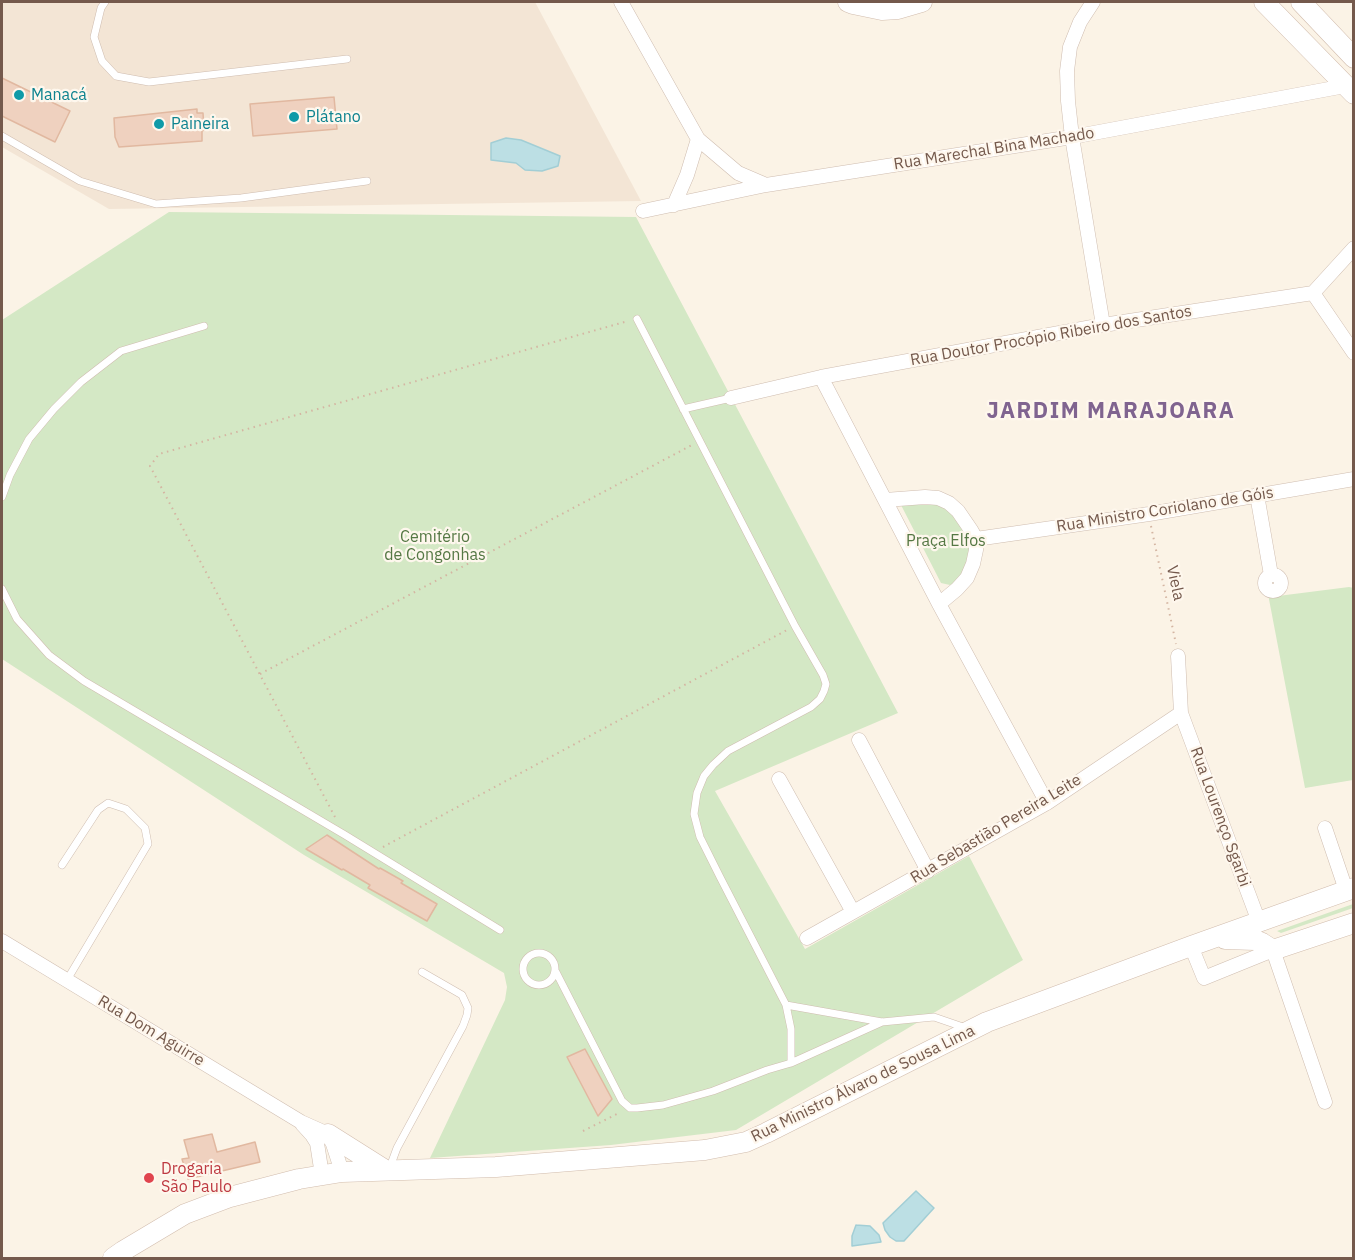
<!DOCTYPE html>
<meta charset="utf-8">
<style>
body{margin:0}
#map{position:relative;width:1355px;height:1260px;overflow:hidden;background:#fbf3e6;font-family:"IBM Plex Sans",sans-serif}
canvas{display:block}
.frame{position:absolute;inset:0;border:3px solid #74594c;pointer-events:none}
</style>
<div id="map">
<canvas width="1355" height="1260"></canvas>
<div class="frame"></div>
</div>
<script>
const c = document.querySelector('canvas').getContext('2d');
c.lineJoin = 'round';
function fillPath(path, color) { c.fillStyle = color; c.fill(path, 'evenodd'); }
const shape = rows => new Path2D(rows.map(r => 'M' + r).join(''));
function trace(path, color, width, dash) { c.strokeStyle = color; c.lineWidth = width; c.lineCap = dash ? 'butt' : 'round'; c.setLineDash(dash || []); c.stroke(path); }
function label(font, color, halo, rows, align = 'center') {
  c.font = font + ' "IBM Plex Sans",sans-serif'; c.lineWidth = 4.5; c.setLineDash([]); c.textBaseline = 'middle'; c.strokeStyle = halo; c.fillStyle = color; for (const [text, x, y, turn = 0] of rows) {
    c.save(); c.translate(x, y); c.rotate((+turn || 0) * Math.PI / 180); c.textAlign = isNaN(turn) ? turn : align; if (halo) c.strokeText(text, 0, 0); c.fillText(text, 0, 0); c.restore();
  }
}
fillPath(shape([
 [2,2,535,2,641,201,109,209,2,147]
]), '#f3e5d5');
fillPath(shape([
 [169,212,636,217,898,713,715,791,805,949,969,856,1023,960,736,1130,611,1145,430,1158,505,1000,507,987,504,973,304,855,2,659,2,320],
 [901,505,943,505,957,513,968,535,972,549,960,581,950,585,941,583],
 [1349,587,1354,588,1353,780,1305,788,1268,594,1278,596],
 [1353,904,1353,908,1281,933,1277,931]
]), '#d4e8c5');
const water = shape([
 [506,138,521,140,560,156,558,166,542,171,525,170,516,163,491,160,491,143,506,138],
 [916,1191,934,1208,904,1241,896,1241,890,1237,885,1230,883,1223,916,1191],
 [856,1225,870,1226,879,1235,881,1242,852,1246,852,1236,856,1225]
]);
fillPath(water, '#bcdfe4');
trace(water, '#a2ced5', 1.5);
const building = shape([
 [2,78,70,111,55,142,2,116,2,78],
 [334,97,337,129,253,136,250,104,334,97],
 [197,109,197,113,203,113,204,130,202,131,202,141,119,147,115,137,114,118,197,109],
 [327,835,379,869,380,868,403,881,401,883,437,904,427,921,368,888,370,885,343,869,342,870,306,849,327,835],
 [585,1049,612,1099,598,1116,567,1057,585,1049],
 [212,1134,217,1152,255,1142,260,1162,188,1179,182,1159,189,1158,184,1140,212,1134]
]);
fillPath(building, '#efd1bf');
trace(building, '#e1b8a0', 1.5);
const lane = shape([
 [105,2,101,8,94,37,102,61,116,76,149,82,347,59],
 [2,136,80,181,156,204,241,198,367,181],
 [683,409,731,398],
 [2,497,10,475,29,439,54,409,81,382,121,351,204,326],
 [2,589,17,619,49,655,84,681,345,835,500,930],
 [62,865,98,810,108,803,126,809,145,828,148,844,67,980],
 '523 969a16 16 0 1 1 32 0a16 16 0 1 1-32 0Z',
 [556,972,622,1101,630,1108,637,1108,663,1105,713,1091,767,1070,791,1063,791,1029,786,1005,720,877,700,837,694,814,697,793,704,776,713,765,728,751,811,707,820,699,824,691,826,684,823,675,795,626,637,319],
 [786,1005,882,1022,934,1017,966,1028],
 [791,1063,882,1022],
 [390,1167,397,1148,463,1026,467,1015,468,1008,462,995,422,972]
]);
const street = shape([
 [621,2,698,139,738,173,766,185],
 [1093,2,1080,22,1070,47,1067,71,1068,101,1072,137,1103,325],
 [674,205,687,175,698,139],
 [643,211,766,185,1072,137,1345,86],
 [1313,293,1354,353],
 [821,377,939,604,1047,803],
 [731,398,821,377,1103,325,1313,293,1354,248],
 [1257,495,1271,575],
 [885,500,925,497,938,498,949,503,958,511,971,530,976,539,976,550,973,564,967,578,957,589,939,604],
 [976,539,1149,514,1354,479],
 '1265 583a8 8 0 1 1 16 0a8 8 0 1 1-16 0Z',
 [1178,656,1181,713,1259,922],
 [859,740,928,871],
 [779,779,853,912],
 [1325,828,1346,890],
 [807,938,1047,803,1181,713],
 [2,941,301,1122,328,1134,333,1144,342,1172],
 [1191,946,1204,978,1273,950,1325,1102],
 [302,1124,312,1135,317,1143,322,1175]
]);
const secondary = shape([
 [848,2,853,4,882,10,898,9,922,2],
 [1264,2,1354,94],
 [1301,2,1354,58],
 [1225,939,1255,940,1262,943,1273,950],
 [1273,950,1354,923],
 [328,1134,385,1170],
 [113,1258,123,1251,185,1214,230,1197,299,1179,342,1172,496,1167,705,1150,746,1142,766,1133,987,1022,1191,946,1354,888]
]);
trace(lane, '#cfbdb0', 8);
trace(street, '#cfbdb0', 15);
trace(secondary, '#d1bcad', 21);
trace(shape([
 [1151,526,1176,644],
 [1276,591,1278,596],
 [260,674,692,445],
 [335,817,150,466,159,454,628,321],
 [383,847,787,630],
 [583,1131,619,1113]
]), '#d4b5a2', 2, [1.5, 4.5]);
trace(lane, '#fff', 7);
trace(street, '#fff', 14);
trace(secondary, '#fff', 20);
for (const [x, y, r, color] of [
 [19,95,6,"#0f9aa8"],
 [294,117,6,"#0f9aa8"],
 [159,124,6,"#0f9aa8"],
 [149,1178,6,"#e0444e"]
]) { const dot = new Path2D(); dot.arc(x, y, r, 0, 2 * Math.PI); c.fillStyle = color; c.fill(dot); trace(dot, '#fef7ed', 2); }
label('16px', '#0d838f', '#fef7ed', [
 ["Manacá",31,95],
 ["Plátano",306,117],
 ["Paineira",171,124]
], 'left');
label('16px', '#74594c', '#fef7ed', [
 ["Rua Marechal Bina Machado",994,149,-9],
 ["Rua Doutor Procópio Ribeiro dos Santos",1051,336,-10],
 ["Rua Ministro Coriolano de Góis",1165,510,-9],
 ["Viela",1175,583,78],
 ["Rua Lourenço Sgarbi",1220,817,70],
 ["Rua Sebastião Pereira Leite",996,829,-31],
 ["Rua Dom Aguirre",151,1031,31],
 ["Rua Ministro Álvaro de Sousa Lima",863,1084,-26]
]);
label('16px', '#557844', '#fef7ed', [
 ["Cemitério",435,537],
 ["de Congonhas",435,555],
 ["Praça Elfos",946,541]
]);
label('16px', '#be3a42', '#fef7ed', [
 ["Drogaria",161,1169],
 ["São Paulo",161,1187]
], 'left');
c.letterSpacing = '1.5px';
label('bold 22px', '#806490', '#fef7ed', [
 ["JARDIM MARAJOARA",1111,412]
]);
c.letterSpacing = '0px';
</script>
